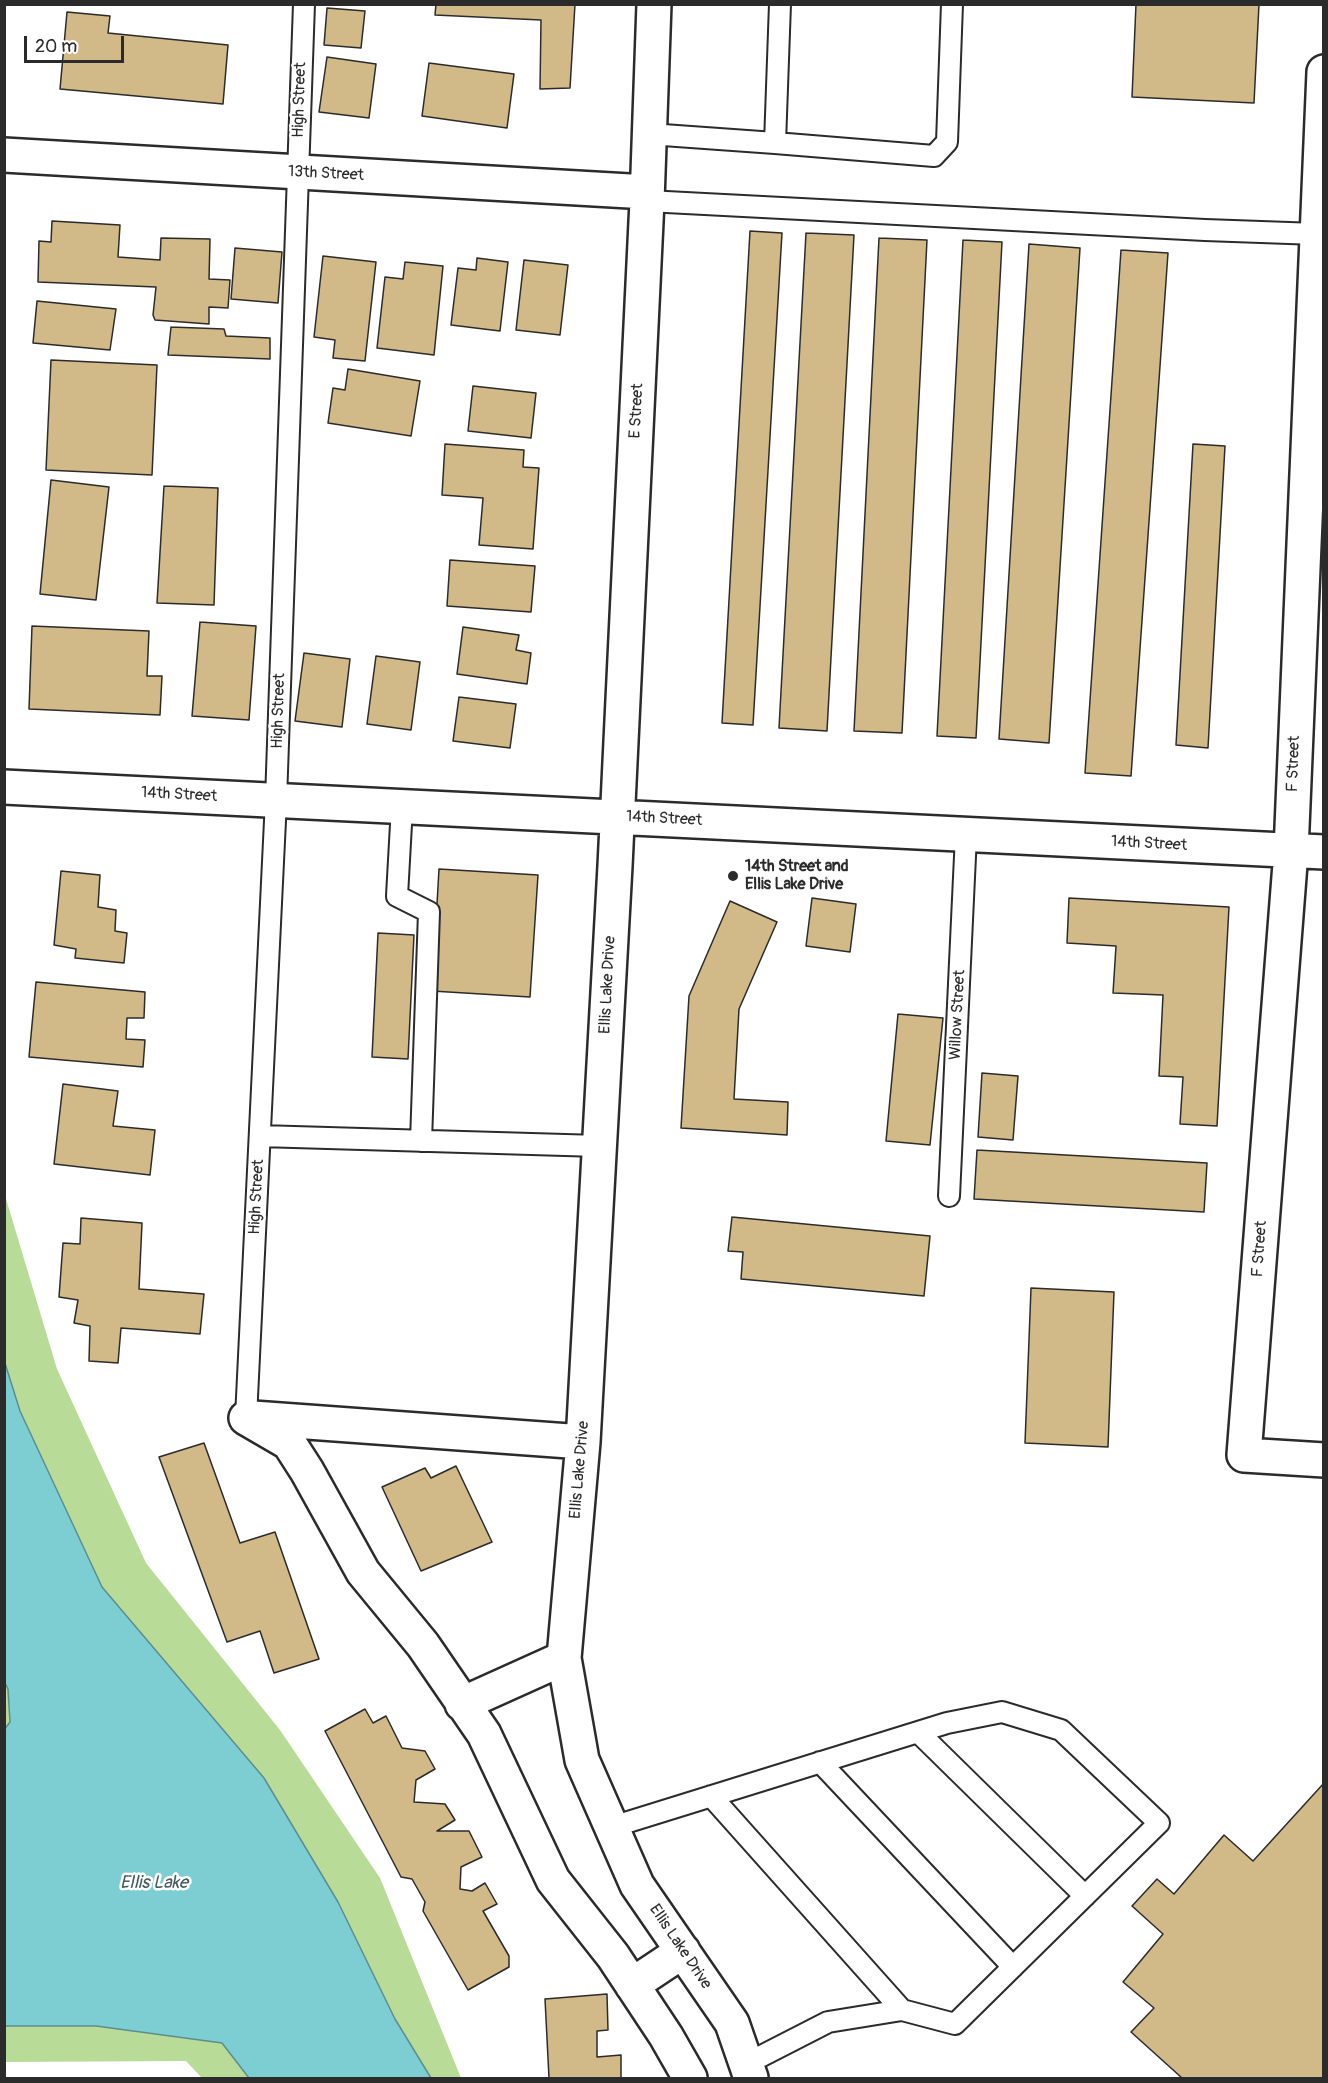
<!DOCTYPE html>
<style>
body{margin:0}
#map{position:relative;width:1328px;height:2083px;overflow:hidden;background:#fff;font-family:Pangolin,sans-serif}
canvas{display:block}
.frame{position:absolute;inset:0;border:6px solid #2b2b2b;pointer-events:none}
.scale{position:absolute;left:24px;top:36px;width:100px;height:27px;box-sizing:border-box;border:3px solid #2b2b2b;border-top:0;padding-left:8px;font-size:18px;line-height:21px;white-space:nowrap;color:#2b2b2b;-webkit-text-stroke:4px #fff;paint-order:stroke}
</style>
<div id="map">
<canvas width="1328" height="2083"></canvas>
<div class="frame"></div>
<div class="scale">20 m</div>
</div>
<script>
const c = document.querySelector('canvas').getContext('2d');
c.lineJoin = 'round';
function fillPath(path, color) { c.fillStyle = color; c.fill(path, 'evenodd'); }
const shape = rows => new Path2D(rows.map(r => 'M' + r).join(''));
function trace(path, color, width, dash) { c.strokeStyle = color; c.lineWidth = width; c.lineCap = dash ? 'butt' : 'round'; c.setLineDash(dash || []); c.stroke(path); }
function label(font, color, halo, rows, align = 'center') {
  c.font = font + ' Pangolin,sans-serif'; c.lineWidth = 5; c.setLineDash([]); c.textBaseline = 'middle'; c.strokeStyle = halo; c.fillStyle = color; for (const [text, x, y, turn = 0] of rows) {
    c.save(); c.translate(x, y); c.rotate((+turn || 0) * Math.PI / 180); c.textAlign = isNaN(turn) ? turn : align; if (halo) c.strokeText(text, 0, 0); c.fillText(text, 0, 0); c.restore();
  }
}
fillPath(shape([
 [4,1192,57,1369,146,1563,280,1730,380,1878,461,2078,202,2078,186,2061,5,2062]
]), '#b8dc97');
const water = shape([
 [4,1360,20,1411,102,1587,264,1778,338,1902,395,2019,431,2078,249,2078,222,2043,96,2026,5,2026,4,1730,10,1722,8,1689,4,1681,4,1360]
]);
fillPath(water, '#7dced3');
trace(water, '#5c8d90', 1.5);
const building = shape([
 [436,4,575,4,570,88,540,89,541,20,435,15,436,4],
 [1136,4,1259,4,1254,103,1132,97,1136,4],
 [327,8,365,11,361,48,324,45,327,8],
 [67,12,110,16,108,33,228,45,223,104,60,89,67,12],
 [327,57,376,64,369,118,319,112,327,57],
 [429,63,514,74,507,128,422,116,429,63],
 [52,221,120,225,118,257,160,260,161,238,210,239,209,279,230,280,228,308,209,307,209,324,155,320,153,315,156,287,38,282,39,241,51,242,52,221],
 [750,231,782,233,753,725,722,723,750,231],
 [806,233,854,235,827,731,779,728,806,233],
 [879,238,927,240,902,733,854,731,879,238],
 [963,240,1002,242,976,738,937,736,963,240],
 [1029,244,1080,248,1049,743,999,739,1029,244],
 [235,248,282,252,278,303,231,299,235,248],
 [1121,250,1168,253,1131,776,1085,773,1121,250],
 [323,256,376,262,365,361,333,358,335,340,314,337,323,256],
 [477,258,508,262,500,331,451,325,458,268,476,270,477,258],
 [524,260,568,265,560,335,516,330,524,260],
 [405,262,443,266,434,355,377,348,385,277,403,279,405,262],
 [37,301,116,309,110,350,33,343,37,301],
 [171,327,224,329,226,336,270,338,270,359,168,355,171,327],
 [51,360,157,365,152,475,46,470,51,360],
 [348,369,420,381,411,436,328,423,333,388,345,390,348,369],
 [473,386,536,393,531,438,468,431,473,386],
 [445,444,524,450,523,467,539,468,533,549,479,545,483,498,442,495,445,444],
 [1193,444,1225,446,1208,748,1176,745,1193,444],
 [51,480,109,487,96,600,40,594,51,480],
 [164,486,218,488,214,605,157,603,164,486],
 [450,560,535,566,531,612,447,606,450,560],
 [200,622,256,626,249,720,192,716,200,622],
 [32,626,149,631,147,676,162,676,160,715,29,709,32,626],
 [463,627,519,635,516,650,531,653,527,684,457,674,463,627],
 [304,653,350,659,342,727,295,721,304,653],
 [376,656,420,662,411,730,367,724,376,656],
 [459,697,516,704,510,748,453,741,459,697],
 [439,869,538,875,530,997,432,991,439,869],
 [61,871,100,875,98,907,116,910,115,931,127,933,124,963,75,958,76,949,54,945,61,871],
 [812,898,856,904,850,952,806,946,812,898],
 [1069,898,1229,907,1217,1126,1180,1124,1183,1077,1159,1076,1163,995,1113,993,1116,946,1067,943,1069,898],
 [730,901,777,922,739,1009,734,1099,788,1102,787,1135,681,1128,689,996,730,901],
 [378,933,414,935,408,1059,372,1057,378,933],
 [36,982,145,992,144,1018,127,1018,126,1039,145,1040,143,1067,29,1057,36,982],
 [898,1014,943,1018,930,1145,886,1141,898,1014],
 [982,1073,1018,1076,1013,1140,978,1137,982,1073],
 [63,1084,118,1091,113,1126,155,1130,150,1175,54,1164,63,1084],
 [977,1150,1207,1163,1204,1212,974,1199,977,1150],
 [732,1217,930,1236,924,1296,741,1279,743,1252,728,1251,732,1217],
 [81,1218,142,1223,139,1289,204,1294,200,1334,121,1328,118,1363,89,1361,90,1326,74,1323,78,1300,59,1297,63,1243,80,1244,81,1218],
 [1031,1288,1114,1292,1108,1447,1025,1443,1031,1288],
 [204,1443,240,1543,275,1532,319,1659,274,1673,260,1631,227,1642,159,1457,204,1443],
 [456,1466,492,1542,421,1571,382,1487,425,1468,431,1478,456,1466],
 [365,1709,373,1723,386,1716,402,1748,425,1751,435,1769,416,1780,414,1802,445,1804,455,1820,437,1831,469,1831,482,1857,461,1867,460,1889,472,1891,485,1883,497,1904,483,1911,509,1956,509,1967,468,1990,423,1911,425,1902,412,1879,401,1877,325,1731,365,1709],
 [1324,1783,1324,2078,1182,2078,1131,2032,1154,2008,1123,1982,1163,1934,1132,1906,1157,1879,1174,1894,1224,1835,1253,1861,1324,1783],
 [607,1994,608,2030,597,2031,597,2057,621,2055,621,2078,549,2078,545,1999,607,1994]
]);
fillPath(building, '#d1b988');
trace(building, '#2b2b2b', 1.5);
const lane = shape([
 [780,4,775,143,934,156,947,142,952,4],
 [649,134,775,143],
 [647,201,1205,230,1317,234],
 [402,806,397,896,429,912,421,1141],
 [260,1136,599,1146],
 [949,1196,966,835],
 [246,1418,276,800,304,4],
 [918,1732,1085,1896],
 [820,1762,1013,1967],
 [711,1796,902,2010],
 [612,1827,947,1723,1002,1712,1061,1730,1159,1823,955,2024,902,2010,828,2022,746,2064]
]);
const street = shape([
 [654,4,647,201,615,866,583,1442,564,1658,582,1760,637,1885,732,2023,751,2078],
 [1324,72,1291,851,1244,1455,1324,1460],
 [4,155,647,192],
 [4,787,1324,852],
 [246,1418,289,1443,307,1471,363,1572,423,1645,484,1734,553,1880,613,1956,666,2036,690,2078],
 [253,1418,583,1442],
 [462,1704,564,1658],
 [632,1985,683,1951]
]);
trace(lane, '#2b2b2b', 24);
trace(street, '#2b2b2b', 38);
trace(lane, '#fff', 20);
trace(street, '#fff', 33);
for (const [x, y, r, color] of [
 [733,876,6,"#2b2b2b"]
]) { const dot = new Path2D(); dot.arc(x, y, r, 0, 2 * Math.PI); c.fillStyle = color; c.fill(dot); trace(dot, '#fff', 2); }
label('16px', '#2b2b2b', '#fff', [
 ["High Street",300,100,-88],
 ["13th Street",326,174,3],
 ["E Street",637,411,-87],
 ["High Street",279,711,-88],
 ["F Street",1294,764,-88],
 ["14th Street",179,795,3],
 ["14th Street",664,819,3],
 ["14th Street",1149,844,3],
 ["Ellis Lake Drive",608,985,-87],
 ["Willow Street",958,1015,-87],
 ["High Street",257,1197,-87],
 ["F Street",1260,1249,-86],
 ["Ellis Lake Drive",580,1470,-85],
 ["Ellis Lake Drive",680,1947,56]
]);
label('bold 16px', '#2b2b2b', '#fff', [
 ["14th Street and",745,867],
 ["Ellis Lake Drive",745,885]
], 'left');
label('italic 18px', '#445c5d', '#fff', [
 ["Ellis Lake",154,1883]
]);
</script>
